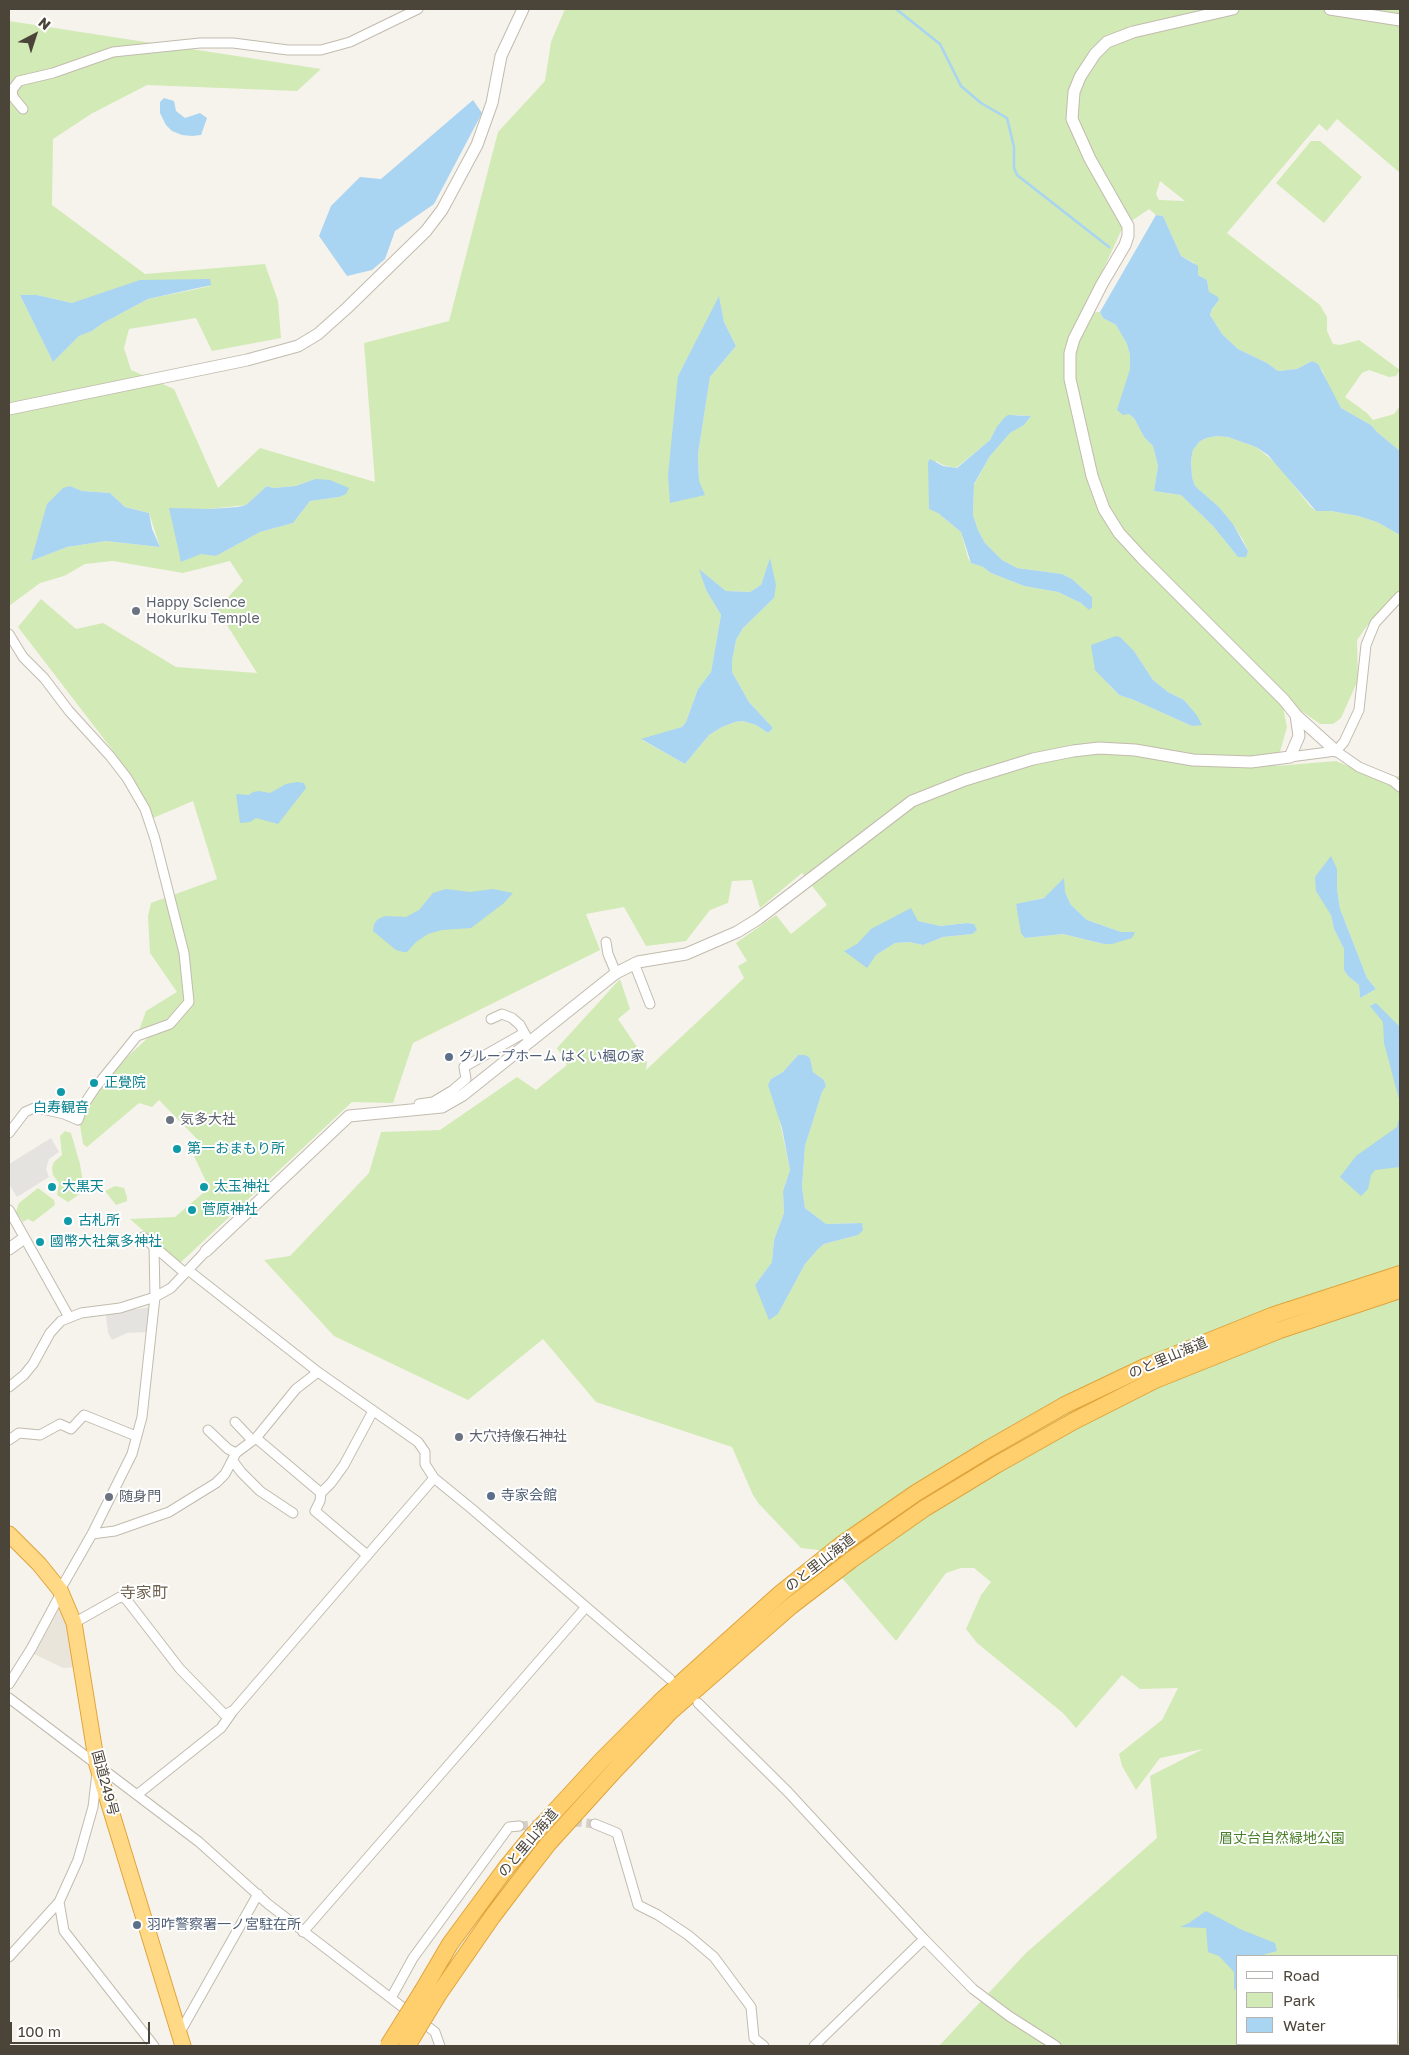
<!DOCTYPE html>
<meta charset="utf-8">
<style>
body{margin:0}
#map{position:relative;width:1409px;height:2055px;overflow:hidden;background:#f6f3ec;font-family:"Golos Text",sans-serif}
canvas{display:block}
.frame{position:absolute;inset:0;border:10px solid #4b4439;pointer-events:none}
.legend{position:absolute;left:1236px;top:1955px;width:162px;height:90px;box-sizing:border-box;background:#fff;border:1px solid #b7b4b0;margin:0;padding:6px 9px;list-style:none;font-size:15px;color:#4b4439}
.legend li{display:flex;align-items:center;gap:10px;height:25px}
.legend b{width:25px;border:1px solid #b7b4b0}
.north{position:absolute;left:10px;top:10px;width:50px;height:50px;-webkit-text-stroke:4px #fff;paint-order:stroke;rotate:40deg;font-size:14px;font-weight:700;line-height:20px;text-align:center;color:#4b4439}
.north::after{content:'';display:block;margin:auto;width:18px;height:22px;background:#4b4439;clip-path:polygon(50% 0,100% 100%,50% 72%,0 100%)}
.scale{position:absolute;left:10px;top:2022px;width:140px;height:22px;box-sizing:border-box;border:2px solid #4b4439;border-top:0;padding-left:6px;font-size:15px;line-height:18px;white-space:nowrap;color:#4b4439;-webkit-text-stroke:4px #fff;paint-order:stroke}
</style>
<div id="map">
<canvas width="1409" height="2055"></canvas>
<div class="frame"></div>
<ul class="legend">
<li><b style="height:6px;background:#fff"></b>Road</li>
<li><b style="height:14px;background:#d2eab5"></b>Park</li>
<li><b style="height:14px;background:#a9d4f2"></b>Water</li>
</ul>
<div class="north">N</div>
<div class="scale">100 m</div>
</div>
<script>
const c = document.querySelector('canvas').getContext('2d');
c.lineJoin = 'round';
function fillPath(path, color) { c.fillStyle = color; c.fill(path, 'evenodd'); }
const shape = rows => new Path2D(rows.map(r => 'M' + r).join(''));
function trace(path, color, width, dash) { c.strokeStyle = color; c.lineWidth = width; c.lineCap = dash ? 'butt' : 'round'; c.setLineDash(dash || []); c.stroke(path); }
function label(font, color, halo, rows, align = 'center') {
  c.font = font + ' "Golos Text","Noto Sans JP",sans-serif'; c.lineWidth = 4; c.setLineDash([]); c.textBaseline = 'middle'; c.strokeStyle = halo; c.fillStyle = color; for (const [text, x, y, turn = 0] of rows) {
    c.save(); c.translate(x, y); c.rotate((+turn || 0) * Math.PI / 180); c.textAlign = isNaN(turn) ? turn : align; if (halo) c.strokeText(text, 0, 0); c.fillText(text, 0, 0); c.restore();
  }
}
fillPath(shape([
 [57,1607,63,1615,69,1630,78,1667,63,1668,32,1653]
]), '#eae5da');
fillPath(shape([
 [565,9,1400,9,1400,173,1337,119,1327,131,1319,124,1227,233,1320,305,1327,317,1327,331,1333,344,1340,345,1359,340,1400,370,1396,376,1389,377,1369,370,1362,373,1345,397,1367,413,1373,420,1394,414,1400,406,1400,451,1377,432,1371,425,1341,408,1331,392,1322,370,1312,361,1297,369,1278,371,1267,363,1238,349,1222,334,1210,315,1212,309,1219,300,1209,292,1207,280,1198,275,1194,263,1181,256,1163,216,1156,215,1149,209,1133,220,1121,231,1083,313,1100,312,1103,318,1116,325,1127,344,1130,355,1130,369,1125,388,1129,414,1134,418,1144,437,1153,446,1158,466,1154,491,1181,495,1213,526,1238,557,1248,551,1243,540,1233,524,1219,507,1195,486,1192,477,1191,460,1193,450,1199,442,1206,438,1217,436,1228,437,1256,447,1277,464,1310,506,1316,511,1331,511,1358,516,1377,522,1400,535,1400,589,1367,626,1357,640,1358,680,1341,718,1333,724,1320,724,1293,705,1283,708,1287,727,1276,766,1336,761,1387,782,1400,775,1400,1996,1398,2000,1398,1956,1238,1956,1238,2044,1398,2044,1398,2027,1400,2046,939,2046,1026,1953,1157,1838,1150,1776,1203,1749,1160,1758,1136,1790,1122,1766,1119,1754,1162,1720,1178,1688,1140,1689,1122,1675,1076,1728,1063,1713,977,1643,966,1629,981,1595,991,1582,974,1568,961,1568,946,1573,896,1641,818,1550,801,1548,759,1504,753,1495,732,1447,596,1402,543,1339,468,1400,334,1336,264,1260,290,1256,369,1173,381,1132,440,1130,517,1077,536,1090,567,1065,557,1048,620,979,630,1009,618,1019,647,1062,646,1070,744,978,738,966,747,961,736,943,776,915,791,934,827,905,802,873,760,908,752,880,732,881,728,903,710,910,686,941,646,946,624,907,586,914,600,950,413,1043,393,1103,352,1102,180,1263,130,1219,175,1217,209,1188,194,1156,199,1144,198,1140,159,1100,152,1107,139,1103,87,1147,83,1144,80,1125,94,1095,127,1057,151,1035,137,1036,146,1011,177,992,150,953,148,916,151,903,217,879,193,801,153,818,114,752,18,627,41,599,76,629,103,623,176,667,257,673,217,609,243,581,230,561,183,573,113,561,85,564,64,576,40,583,9,606,9,21,321,69,297,91,147,85,91,114,53,139,52,205,145,274,265,264,278,301,281,338,212,351,196,318,129,329,124,348,131,370,174,389,218,488,260,448,375,482,364,343,449,321,498,132,545,81,551,42],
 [1160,181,1185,201,1159,200,1156,194],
 [211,286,148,299,103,323,92,331,79,336,53,362,20,295,37,295,72,303],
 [719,297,724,322,736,346,710,377,698,454,699,481,678,376],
 [1016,415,1031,416,1024,425,1010,433,990,456,974,485,973,515,978,530,985,543,1002,560,1017,568,1062,574,1072,579,1092,597,1089,609,1081,603,1058,592,1024,586,991,573,983,567,971,563,968,558,961,532,938,513,936,461,943,465,956,468,990,440,996,428],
 [315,479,339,497,310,501,293,523,260,532,216,556,201,553,181,562,209,509,246,505,267,486,273,488,296,486],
 [70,486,82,491,110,493,125,507,149,513,160,547,106,541,67,547,31,561],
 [770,559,774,598,743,628,736,640,732,661,732,672,749,702,773,728,768,733,756,725,743,721,735,722,722,727,709,735,685,764,642,740,682,727,686,722,698,689,711,672,721,615,706,590,700,570,726,591,750,592,761,585],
 [1134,651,1153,680,1168,692,1184,700,1196,714,1192,726,1134,700,1119,695,1109,685,1101,674],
 [1337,869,1337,889,1340,909,1367,978,1376,989,1360,998,1359,985,1348,976,1344,970,1344,949,1334,929,1331,915],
 [1065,892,1071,905,1087,920,1121,932,1134,932,1112,944,1104,944,1063,934,1025,938,1016,905],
 [918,921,939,926,967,923,974,924,972,934,943,937,923,945,909,942,895,943,876,955,845,950],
 [798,1055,810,1058,813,1072,824,1080,826,1086,822,1092,805,1146,802,1187,805,1208,826,1224,862,1223,858,1235,824,1244,819,1248,805,1264,778,1314,755,1285,772,1262,774,1240,784,1213,783,1191,790,1170,771,1079,783,1072],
 [1311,141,1320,141,1362,177,1324,223,1276,183],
 [65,1131,71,1133,80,1164,84,1189,80,1194,68,1202,57,1195,59,1183,53,1175,52,1168,54,1162,62,1155,60,1136],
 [115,1186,124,1188,127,1197,127,1201,116,1205,105,1191],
 [38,1188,54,1200,55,1205,33,1222,28,1219,23,1222,16,1212,19,1203]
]), '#d2eab5');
fillPath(shape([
 [51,1138,59,1152,49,1159,46,1169,49,1177,17,1197,9,1184,9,1164],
 [150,1307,147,1332,127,1333,112,1340,108,1333,106,1314]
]), '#e5e3e0');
fillPath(shape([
 [164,98,174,101,176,111,185,118,200,113,207,118,201,135,192,136,182,135,172,131,166,125,160,113,160,102],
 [473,100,482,113,434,204,395,231,385,259,372,270,347,276,319,236,331,206,360,177,381,179],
 [1156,215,1163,216,1181,256,1198,266,1198,275,1207,280,1209,292,1218,297,1219,300,1212,309,1210,315,1222,334,1238,349,1267,363,1278,371,1297,369,1312,361,1318,364,1341,408,1371,425,1377,432,1400,451,1400,535,1377,522,1358,516,1331,511,1316,511,1268,455,1256,447,1228,437,1217,436,1206,438,1199,442,1193,450,1191,460,1192,477,1195,486,1219,507,1233,524,1248,551,1246,557,1238,557,1213,526,1181,495,1154,491,1158,466,1153,446,1144,437,1134,418,1129,414,1123,415,1117,410,1130,369,1130,355,1127,344,1116,325,1103,318,1100,312],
 [210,279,211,285,148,299,103,323,92,331,79,336,53,362,20,295,37,295,72,303,140,280],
 [719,296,724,322,736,346,710,377,698,454,699,481,705,495,670,503,668,475,678,376],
 [1008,415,1031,416,1024,425,1010,433,990,456,974,484,973,515,978,530,985,543,1002,560,1017,568,1062,574,1072,579,1092,597,1092,607,1089,610,1081,603,1058,592,1024,586,991,573,983,567,971,563,961,532,938,513,929,509,928,462,930,459,943,466,957,468,990,440,996,428,1004,418],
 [315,479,330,480,349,488,346,494,339,497,310,501,293,523,260,532,216,556,201,554,181,562,169,508,209,509,238,507,246,505,267,486,273,488,296,486],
 [70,486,82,491,110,493,125,507,149,513,152,529,160,547,106,541,67,547,31,561,47,504,63,488],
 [770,558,776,585,774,598,743,628,736,640,732,661,732,672,749,702,773,728,768,733,756,725,743,721,735,722,722,727,709,735,685,764,641,739,682,727,686,722,698,689,711,672,721,615,706,590,699,569,726,591,750,592,761,585],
 [1116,636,1120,637,1134,651,1153,680,1168,692,1184,700,1196,714,1202,725,1192,726,1134,700,1119,695,1095,670,1091,645],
 [297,782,304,783,306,788,278,824,256,818,250,822,240,823,236,794,249,795,253,792,259,791,270,793,286,784],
 [1331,856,1337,869,1337,889,1340,909,1367,978,1376,989,1360,998,1359,985,1348,976,1344,970,1344,949,1334,929,1331,915,1316,891,1315,877],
 [1064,878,1065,892,1071,905,1087,920,1121,932,1135,932,1132,938,1112,944,1104,944,1063,934,1025,938,1021,933,1016,904,1044,898],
 [446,889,470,892,493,889,513,893,504,903,471,928,442,930,428,934,416,942,407,952,403,952,396,950,373,931,374,924,378,919,385,916,406,917,419,910,433,893],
 [911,908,918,921,940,926,967,923,974,924,977,930,972,934,943,937,923,945,909,942,895,943,876,955,867,968,844,951,857,944,871,929],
 [1376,1003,1400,1027,1400,1103,1384,1043,1383,1022,1370,1006],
 [798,1055,805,1055,810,1058,813,1072,824,1080,826,1086,822,1092,805,1146,802,1187,805,1208,826,1224,862,1223,863,1230,858,1235,824,1244,819,1248,805,1264,778,1314,769,1320,755,1285,772,1262,774,1240,784,1213,783,1191,790,1170,782,1128,768,1085,771,1079,783,1072],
 [1400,1114,1400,1167,1375,1170,1371,1175,1368,1189,1361,1196,1340,1177,1356,1156,1397,1127],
 [1206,1911,1240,1929,1275,1943,1277,1951,1259,1956,1238,1956,1238,1984,1234,1991,1234,1972,1219,1956,1208,1952,1206,1928,1180,1927,1189,1923]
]), '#a9d4f2');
trace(shape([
 [896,9,940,44,961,86,981,103,1007,118,1014,147,1014,168,1017,175,1109,247]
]), '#a9d4f2', 2.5);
trace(shape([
 [519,1826,579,1822,595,1824]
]), '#d4d0c8', 9, [9, 4.5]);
const minor = shape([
 [23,109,13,97,12,90,19,81,53,73,113,52,200,43,233,43,288,50,321,50,350,42,418,9],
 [9,634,23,657,44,678,69,711,110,756,127,778,145,809,155,839,184,953,189,1002,170,1024,137,1036,95,1088,83,1106,78,1120,64,1114,38,1108,34,1108,25,1112,9,1133],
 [1336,751,1359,767,1393,781,1400,787],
 [1290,757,1336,751,1344,742,1359,710,1366,645,1375,623,1400,596],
 [606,942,608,954,616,973],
 [634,963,650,1004],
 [491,1019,502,1014,512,1018,520,1025,526,1036],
 [419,1104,433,1102,453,1090,466,1079,464,1067,524,1033],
 [9,1210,69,1317],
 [143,1237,185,1273],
 [188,1270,318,1372,418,1442,425,1452,425,1464,434,1478,472,1509,670,1679],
 [9,1387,24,1375,33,1364,50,1333,61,1321,81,1313,120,1308,155,1297,171,1288,206,1251],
 [235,1422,252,1440],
 [208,1430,228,1449,236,1453],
 [256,1438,321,1493,320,1501,315,1511,367,1555],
 [9,1440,19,1433,40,1435,60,1424,71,1429,84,1415,136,1436],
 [233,1461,241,1472,260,1491,293,1513],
 [321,1493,331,1483,344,1465,373,1411],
 [92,1534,115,1531,169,1512,216,1483,225,1474,236,1453,256,1438,296,1389,318,1372],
 [60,1590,92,1534,132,1454,142,1417,155,1297,154,1246],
 [74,1623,120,1597,126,1599,180,1669,225,1715,232,1711],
 [9,1684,31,1649,61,1593],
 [9,1698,199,1842,268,1904,435,2032,440,2046],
 [698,1703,788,1792,924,1939,973,1989,1009,2016,1056,2046],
 [97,1773,93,1807,78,1860,59,1902,64,1931,154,2046],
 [138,1794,221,1728,233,1711,434,1478],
 [595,1824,617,1833,638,1905,658,1915,688,1935,714,1957,751,2007,754,2038,764,2046],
 [303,1932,586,1607],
 [9,1957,59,1902],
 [391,1998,413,1958,509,1827,519,1826],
 [179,2034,258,1894],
 [814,2046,924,1939]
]);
const tertiary = shape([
 [1330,9,1400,20],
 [9,409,247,360,298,346,318,334,347,308,426,231,442,210,477,145,492,103,501,56,523,9],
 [1296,715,1336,751],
 [9,1249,23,1239],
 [206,1251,349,1116,442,1107,463,1095,616,973,638,962,686,954,737,932,758,919,912,801,965,780,1033,759,1073,751,1099,748,1135,750,1193,760,1251,762,1290,757,1299,736,1296,715,1284,700,1142,558,1119,533,1104,509,1092,476,1070,379,1070,353,1074,339,1102,284,1125,245,1128,236,1128,226,1090,159,1072,119,1074,92,1080,77,1095,54,1107,42,1133,32,1233,9]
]);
const trunk = shape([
 [9,1534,39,1564,60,1590,74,1623,97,1765,183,2046]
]);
const motorway = shape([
 [423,1990,450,1944,506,1868,533,1835,603,1759,660,1702,723,1645,781,1593,841,1545,916,1493,988,1449,1065,1405,1147,1366,1274,1315,1400,1274],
 [438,1995,492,1917,520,1880,548,1844,615,1770,670,1712,791,1606,851,1560,925,1508,996,1465,1074,1421,1155,1380,1280,1330,1400,1290]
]);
trace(minor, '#c2bbae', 11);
trace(tertiary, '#c2bbae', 13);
trace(trunk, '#e0a43c', 17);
trace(motorway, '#e0a43c', 18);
trace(minor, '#fff', 9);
trace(tertiary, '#fff', 11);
trace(trunk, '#ffd985', 15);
trace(motorway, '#ffcf6e', 16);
const motorwayBridge = shape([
 [388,2046,423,1990],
 [407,2046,438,1995]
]);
trace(motorwayBridge, '#e0a43c', 18, []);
trace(motorwayBridge, '#ffcf6e', 16);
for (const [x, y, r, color] of [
 [136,611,5,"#6b7280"],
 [449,1057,5,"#5c6f8a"],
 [94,1083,5,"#0f9aa8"],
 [61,1092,5,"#0f9aa8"],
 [170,1120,5,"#6b7280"],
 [177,1149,5,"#0f9aa8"],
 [52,1187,5,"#0f9aa8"],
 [204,1187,5,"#0f9aa8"],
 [192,1210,5,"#0f9aa8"],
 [68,1221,5,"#0f9aa8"],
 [40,1242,5,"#0f9aa8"],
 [459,1437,5,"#6b7280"],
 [491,1496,5,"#5c6f8a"],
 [109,1497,5,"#6b7280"],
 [137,1925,5,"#5c6f8a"]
]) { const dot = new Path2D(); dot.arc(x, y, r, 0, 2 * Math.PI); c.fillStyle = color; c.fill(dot); trace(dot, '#fff', 2); }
label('14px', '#5b616d', '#fff', [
 ["Happy Science",146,603],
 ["Hokuriku Temple",146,619],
 ["気多大社",180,1120],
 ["大穴持像石神社",469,1437],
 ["随身門",119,1497]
], 'left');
label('14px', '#4e5e75', '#fff', [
 ["グループホーム はくい楓の家",459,1057],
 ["寺家会館",501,1496],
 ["羽咋警察署一ノ宮駐在所",147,1925]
], 'left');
label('14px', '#0d838f', '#fff', [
 ["正覺院",104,1083],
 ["白寿観音",61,1108,"center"],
 ["第一おまもり所",187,1149],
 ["大黒天",62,1187],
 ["太玉神社",214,1187],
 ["菅原神社",202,1210],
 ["古札所",78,1221],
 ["國幣大社氣多神社",50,1242]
], 'left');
label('14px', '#4b4439', '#fff', [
 ["のと里山海道",1168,1358,-23],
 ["のと里山海道",820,1563,-38],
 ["国道249号",105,1783,75],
 ["のと里山海道",528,1843,-50]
]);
label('14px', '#4a7f2a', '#fff', [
 ["眉丈台自然緑地公園",1282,1839]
]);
label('16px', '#6e6250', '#fff', [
 ["寺家町",144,1593]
]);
</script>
